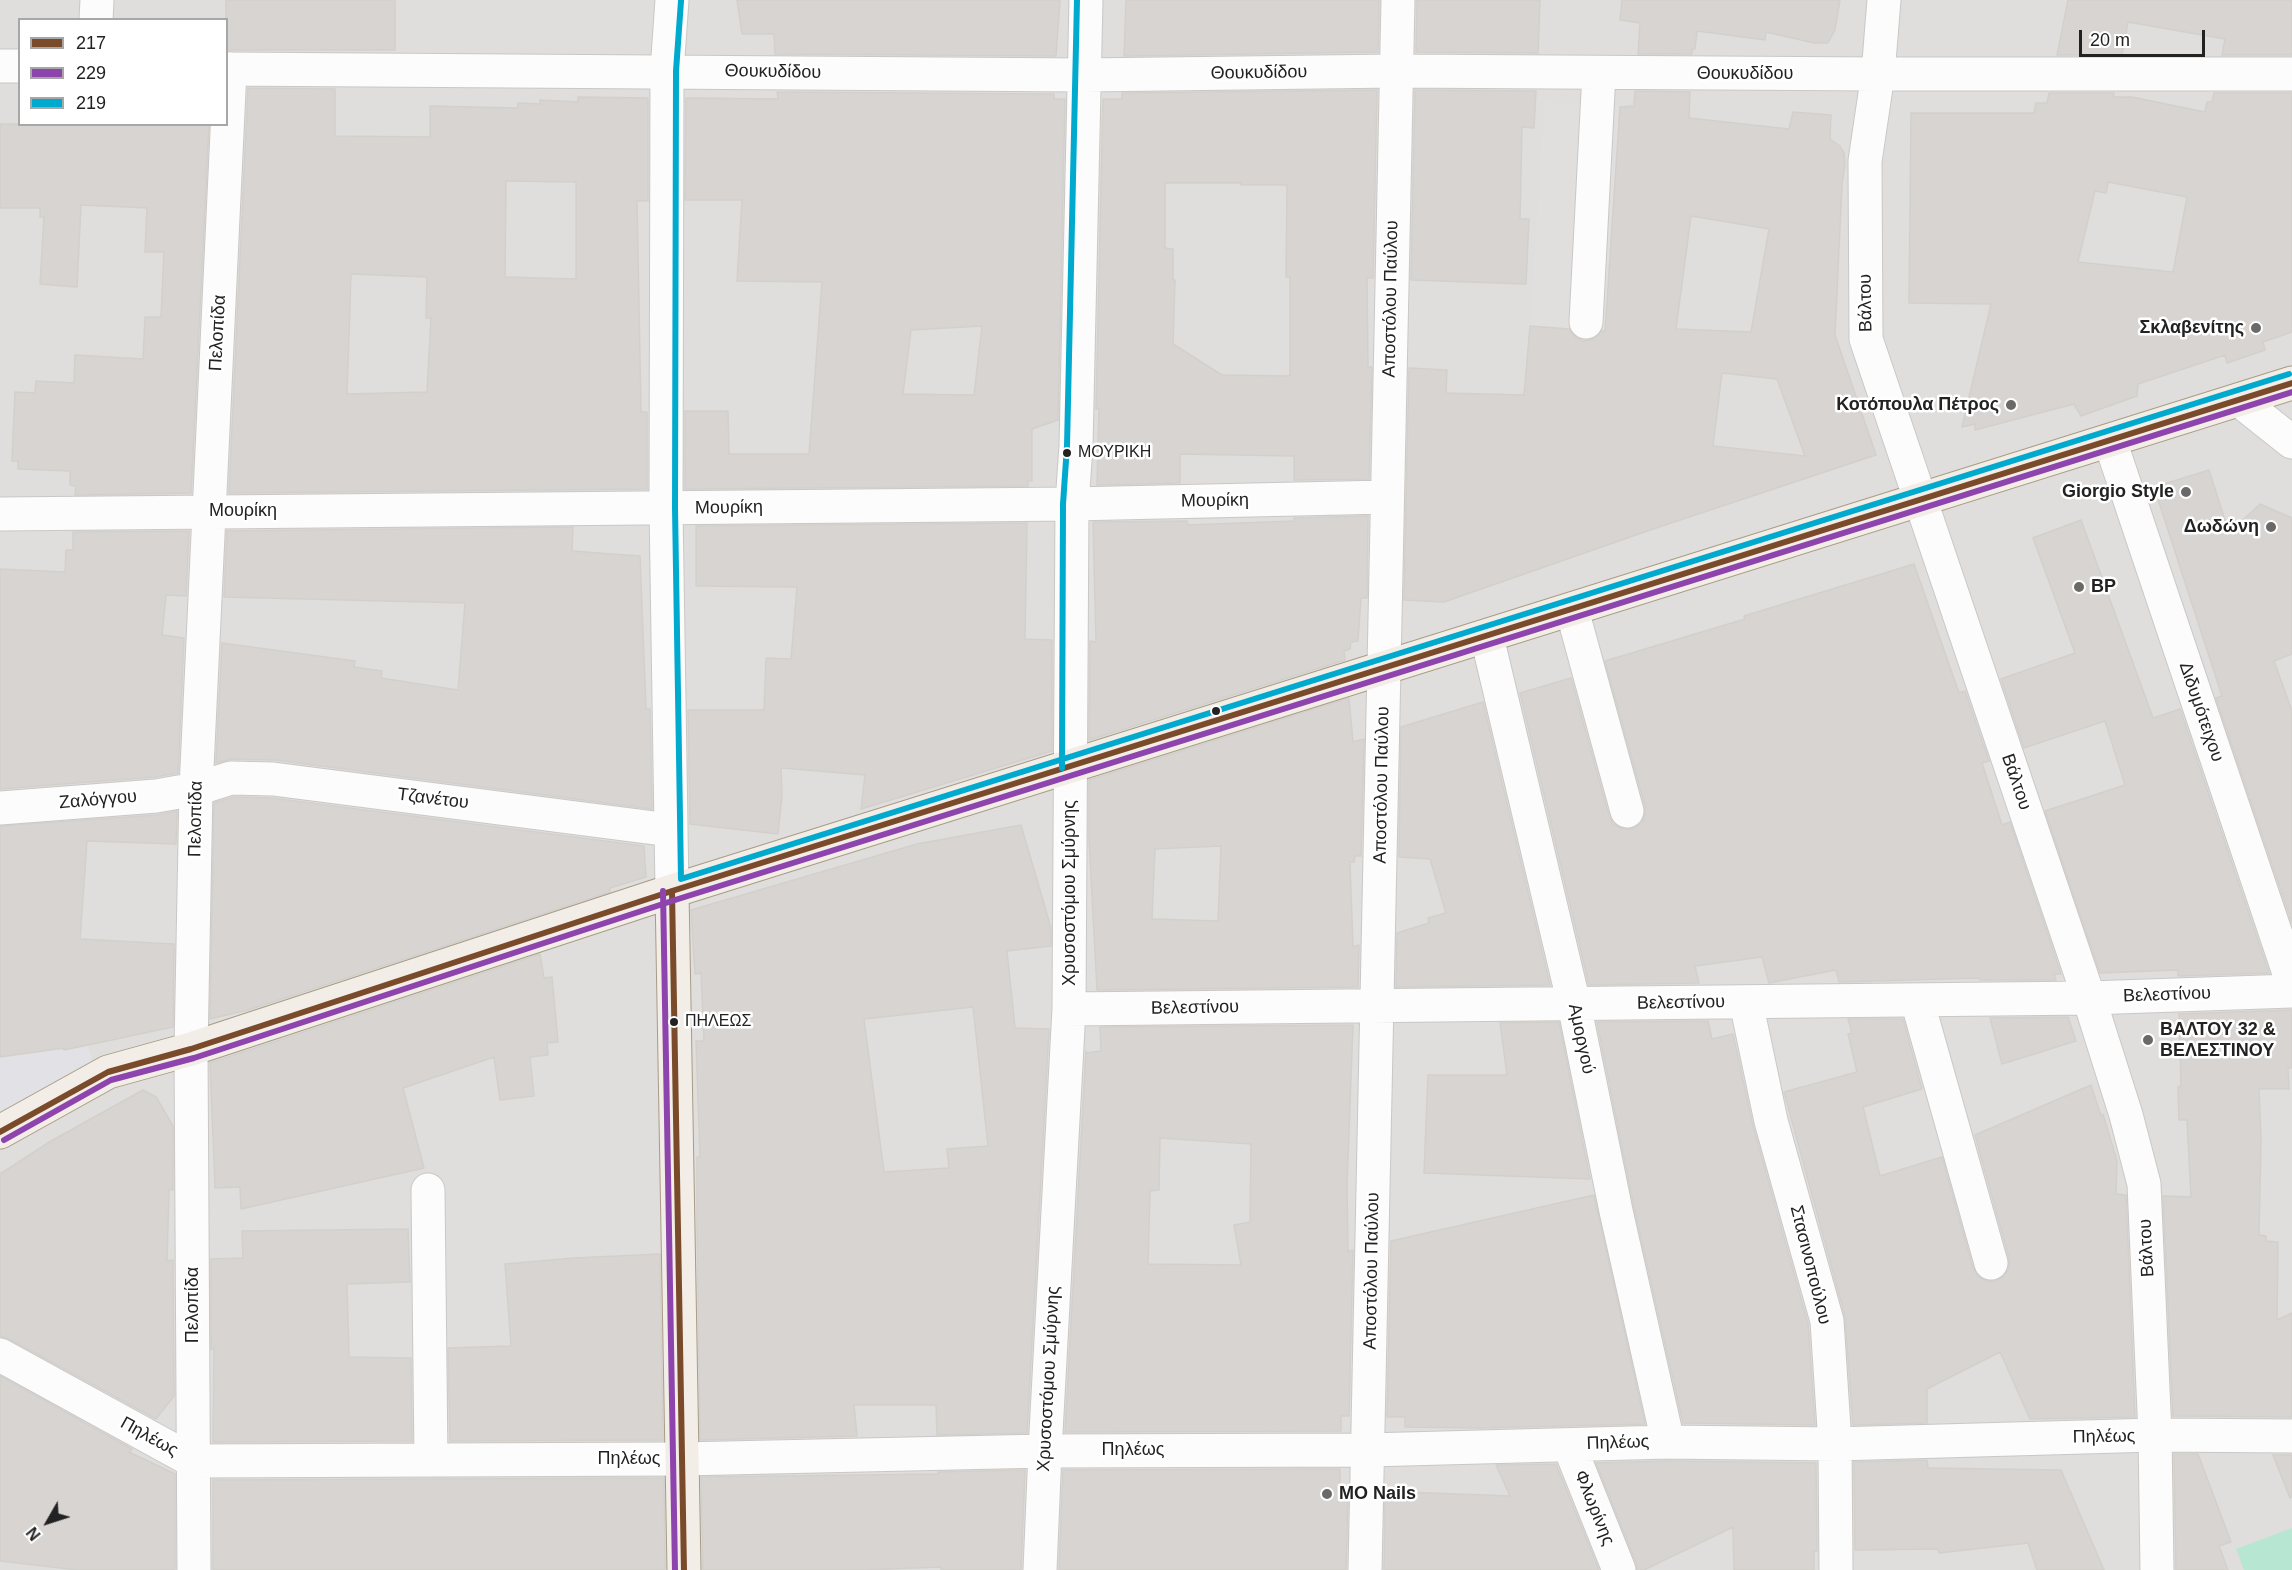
<!DOCTYPE html>
<meta charset="utf-8">
<style>
body{margin:0}
#map{position:relative;width:2292px;height:1570px;overflow:hidden;background:#f0eeeb;font-family:Arial,sans-serif}
canvas{display:block}
.legend{position:absolute;left:18px;top:18px;width:210px;height:108px;box-sizing:border-box;background:#fff;border:2px solid #a7a7a7;margin:0;padding:8px 10px;list-style:none;font-size:18px;color:#222}
.legend li{display:flex;align-items:center;gap:12px;height:30px}
.legend b{width:30px;border:2px solid #a7a7a7}
.north{position:absolute;left:18px;top:1492px;width:60px;height:60px;-webkit-text-stroke:4px #fff;paint-order:stroke;rotate:231deg;font-size:16px;font-weight:700;line-height:24px;text-align:center;color:#222}
.north::after{content:'';display:block;margin:auto;width:21px;height:27px;background:#222;clip-path:polygon(50% 0,100% 100%,50% 72%,0 100%)}
.scale{position:absolute;left:2079px;top:30px;width:126px;height:27px;box-sizing:border-box;border:3px solid #222;border-top:0;padding-left:8px;font-size:18px;line-height:21px;white-space:nowrap;color:#222;-webkit-text-stroke:4px #fff;paint-order:stroke}
</style>
<div id="map">
<canvas width="2292" height="1570"></canvas>
<ul class="legend">
<li><b style="height:8px;background:#7a4b2a"></b>217</li>
<li><b style="height:8px;background:#8e44ad"></b>229</li>
<li><b style="height:8px;background:#00a9ce"></b>219</li>
</ul>
<div class="north">N</div>
<div class="scale">20 m</div>
</div>
<script>
const c = document.querySelector('canvas').getContext('2d');
c.lineJoin = 'round';
function fillPath(path, color) { c.fillStyle = color; c.fill(path, 'evenodd'); }
const shape = rows => new Path2D(rows.map(r => 'M' + r).join(''));
function trace(path, color, width, dash) { c.strokeStyle = color; c.lineWidth = width; c.lineCap = dash ? 'butt' : 'round'; c.setLineDash(dash || []); c.stroke(path); }
function label(font, color, halo, rows, align = 'center') {
  c.font = font + ' Arial,sans-serif'; c.lineWidth = 5; c.setLineDash([]); c.textBaseline = 'middle'; c.strokeStyle = halo; c.fillStyle = color; for (const [text, x, y, turn = 0] of rows) {
    c.save(); c.translate(x, y); c.rotate((+turn || 0) * Math.PI / 180); c.textAlign = isNaN(turn) ? turn : align; if (halo) c.strokeText(text, 0, 0); c.fillText(text, 0, 0); c.restore();
  }
}
fillPath(shape([
 [0,0,2292,0,2292,1570,0,1570],
 [20,20,226,20,226,124,20,124]
]), '#dfdedc');
fillPath(shape([
 [2292,1528,2292,1570,2244,1570,2236,1549]
]), '#b7e6d2');
fillPath(shape([
 [1545,102,1620,107,1606,331,1530,326]
]), '#e0dfde');
fillPath(shape([
 [88,1045,92,1062,0,1114,0,1057]
]), '#e2e1e5');
const building = shape([
 [226,0,395,0,395,50,226,50,226,0],
 [737,0,1060,0,1056,56,775,54,774,34,742,34,737,0],
 [1126,0,1379,0,1378,52,1124,56,1126,0],
 [1417,0,1540,0,1538,53,1416,52,1417,0],
 [1622,0,1840,0,1835,30,1828,43,1814,43,1766,32,1765,40,1697,31,1695,49,1692,49,1692,54,1638,54,1640,23,1620,20,1622,0],
 [2068,0,2292,0,2292,55,2222,55,2225,39,2128,22,2122,55,2057,55,2068,0],
 [248,88,335,89,335,136,430,137,430,106,518,108,518,103,540,104,540,100,578,102,578,97,648,98,648,201,637,201,641,412,647,412,647,489,229,493,248,88],
 [506,181,576,182,576,279,505,277,506,181],
 [351,274,427,277,426,318,431,318,427,392,347,394,351,274],
 [1377,90,1373,278,1367,278,1368,367,1372,367,1369,479,1294,480,1294,456,1180,454,1180,483,1097,485,1099,408,1096,409,1103,99,1122,99,1122,93,1377,90],
 [1165,183,1241,183,1241,185,1287,185,1286,277,1290,277,1290,376,1222,375,1173,344,1175,280,1173,280,1173,249,1165,248,1165,183],
 [1415,90,1536,91,1534,128,1522,127,1520,219,1529,219,1526,284,1411,280,1415,90],
 [1635,91,1690,92,1689,118,1789,129,1793,112,1831,115,1830,139,1840,146,1844,153,1845,165,1842,184,1835,335,1876,455,1656,528,1444,602,1404,600,1409,368,1447,370,1446,393,1524,395,1530,326,1569,329,1575,337,1584,341,1594,339,1602,331,1605,331,1620,107,1634,106,1635,91],
 [1691,216,1769,229,1751,332,1676,329,1691,216],
 [1722,373,1777,379,1805,456,1713,446,1722,373],
 [777,92,1054,94,1054,99,1065,99,1058,420,1032,429,1032,481,1028,481,1028,486,685,489,685,411,728,411,729,454,809,454,822,282,737,281,742,200,685,200,686,98,778,99,777,92],
 [982,326,974,395,903,394,911,330,982,326],
 [2049,93,2114,93,2113,97,2132,97,2205,112,2207,102,2212,102,2214,93,2292,93,2292,332,2263,342,2265,350,2227,363,2225,355,2138,384,2137,396,2081,416,2074,404,1975,430,1975,424,1962,427,1991,304,1909,303,1911,113,2034,113,2036,103,2047,103,2049,93],
 [2108,182,2187,197,2173,272,2078,262,2095,191,2106,193,2108,182],
 [0,124,209,124,191,493,75,495,76,486,70,485,70,471,18,469,18,461,12,461,15,392,35,393,36,381,74,383,75,355,143,359,145,317,161,317,164,252,145,252,147,208,81,205,77,287,40,284,44,217,40,217,40,208,0,208,0,124],
 [2209,470,2229,533,2260,504,2292,518,2292,654,2274,661,2292,711,2292,923,2216,698,2222,696,2154,487,2209,470],
 [1368,516,1367,598,1361,598,1358,641,1351,642,1350,649,1344,651,1345,660,1089,740,1090,641,1096,642,1093,522,1187,521,1188,525,1294,521,1294,518,1368,516],
 [2081,520,2153,718,2180,709,2269,973,2178,976,2178,970,2100,973,2045,811,2125,785,2105,721,2024,748,2001,679,2075,653,2033,538,2081,520],
 [1027,523,1025,639,1052,640,1052,751,861,809,865,775,781,768,782,795,778,834,690,824,688,710,764,710,766,658,791,659,797,587,696,586,696,526,1027,523],
 [573,527,572,551,640,556,646,709,650,709,652,809,275,760,231,759,216,763,222,643,355,661,354,667,382,671,381,678,458,690,465,603,224,597,227,531,573,527],
 [189,531,186,596,166,595,162,635,184,638,178,773,154,777,0,789,0,569,65,572,66,550,73,550,73,532,189,531],
 [1914,564,1959,693,1965,691,1989,761,1982,763,2002,825,2010,822,2061,974,2054,974,2056,980,1980,980,1980,978,1839,982,1836,970,1769,983,1762,957,1695,966,1699,983,1589,985,1520,693,1571,678,1609,816,1613,824,1622,829,1632,829,1641,824,1645,816,1645,806,1605,661,1745,619,1744,616,1914,564],
 [1349,698,1353,742,1364,739,1361,856,1355,856,1354,862,1350,862,1353,947,1359,945,1358,987,1097,990,1089,839,1089,780,1349,698],
 [1221,846,1218,921,1152,919,1155,849,1221,846],
 [1483,702,1550,985,1396,987,1397,933,1429,923,1428,918,1446,913,1430,859,1399,857,1401,727,1483,702],
 [234,797,272,798,644,846,646,877,610,888,610,892,248,1010,210,1019,214,803,234,797],
 [177,811,176,844,87,841,80,939,174,944,173,1027,64,1050,64,1048,0,1057,0,826,157,815,177,811],
 [1021,825,1051,928,1051,946,1007,951,1015,1028,1049,1029,1027,1433,937,1435,936,1405,854,1405,857,1436,700,1440,697,1220,697,1157,700,1157,696,1041,704,1041,701,973,695,974,691,910,917,844,1021,825],
 [973,1007,988,1146,947,1149,949,1168,884,1172,864,1019,973,1007],
 [540,954,544,978,552,977,558,1042,547,1043,548,1055,530,1057,534,1096,500,1100,494,1057,403,1088,424,1168,241,1209,240,1187,215,1188,210,1063,540,954],
 [2292,1010,2292,1068,2288,1068,2289,1089,2259,1089,2261,1140,2259,1235,2266,1236,2266,1241,2278,1242,2277,1320,2292,1313,2292,1417,2173,1416,2163,1196,2191,1197,2187,1120,2179,1120,2178,1087,2181,1086,2179,1014,2292,1010],
 [2068,1017,2076,1041,2002,1064,1990,1018,2068,1017],
 [1848,1019,1903,1019,1922,1089,1863,1107,1880,1176,1942,1157,1973,1268,1978,1276,1986,1281,1995,1281,2004,1276,2009,1268,2009,1258,1975,1135,2091,1085,2101,1116,2103,1114,2117,1161,2116,1194,2126,1195,2135,1417,2030,1419,2000,1352,1927,1389,1927,1423,1853,1425,1845,1316,1784,1092,1857,1072,1848,1034,1852,1033,1848,1019],
 [1708,1021,1712,1039,1733,1034,1753,1126,1808,1324,1815,1425,1683,1423,1634,1207,1597,1022,1708,1021],
 [1559,1022,1590,1179,1424,1173,1428,1075,1507,1075,1500,1023,1559,1022],
 [1353,1025,1347,1185,1348,1252,1353,1250,1349,1416,1341,1416,1341,1431,1065,1432,1086,1051,1086,1053,1101,1051,1100,1027,1353,1025],
 [1160,1138,1251,1144,1250,1222,1234,1225,1241,1265,1148,1264,1150,1191,1159,1190,1160,1138],
 [143,1090,156,1097,173,1126,173,1190,169,1190,167,1261,173,1260,174,1396,156,1419,9,1339,0,1336,0,1174,51,1141,143,1090],
 [1594,1195,1645,1424,1480,1428,1405,1427,1405,1417,1387,1417,1391,1241,1594,1195],
 [408,1229,410,1282,347,1284,349,1357,411,1358,412,1441,213,1442,214,1347,211,1350,211,1259,243,1258,242,1231,408,1229],
 [660,1254,663,1440,450,1441,448,1348,511,1346,505,1264,574,1258,660,1254],
 [0,1376,132,1449,129,1452,175,1474,175,1570,78,1570,0,1561,0,1376],
 [2174,1454,2198,1454,2231,1542,2219,1546,2228,1570,2176,1570,2174,1454],
 [2273,1455,2292,1455,2292,1497,2290,1498,2273,1455],
 [1927,1460,1928,1468,2061,1470,2104,1570,2037,1570,2028,1543,1939,1553,1938,1549,1855,1550,1854,1462,1927,1460],
 [1668,1461,1816,1463,1817,1551,1814,1551,1814,1570,1734,1570,1733,1527,1644,1570,1637,1570,1636,1563,1596,1463,1668,1461],
 [1556,1464,1599,1570,1384,1570,1385,1497,1404,1498,1404,1492,1510,1496,1496,1465,1556,1464],
 [1340,1469,1340,1496,1348,1496,1346,1570,1059,1570,1063,1470,1340,1469],
 [1025,1470,1021,1570,941,1570,941,1567,862,1570,703,1570,701,1477,938,1474,938,1472,1025,1470],
 [664,1478,665,1570,213,1570,213,1480,664,1478]
]);
fillPath(building, '#d7d4d2');
trace(building, '#d3d0cc', 1.5);
const minor = shape([
 [672,0,667,71,666,508,672,891],
 [1884,0,1878,74,1865,161,1866,339,2089,998,2126,1115,2144,1184,2155,1435,2157,1570],
 [96,20,97,0],
 [0,66,20,66],
 [226,69,1085,75,1396,71,1878,74,2292,74],
 [1586,322,1599,73],
 [2239,400,2292,442],
 [2110,441,2292,982],
 [0,514,1072,504,1387,497],
 [1572,610,1627,811],
 [1487,637,1574,1004,1616,1211,1668,1442],
 [0,808,156,796,196,789,231,778,273,779,670,830],
 [1917,1000,1991,1263],
 [1746,1002,1771,1121,1827,1321,1835,1444,1836,1570],
 [1069,1009,2089,998,2292,991],
 [428,1190,431,1460],
 [0,1355,193,1461,681,1459,1045,1451,1368,1450,1668,1442,1835,1444,2155,1435,2292,1436],
 [1569,1445,1619,1570],
 [194,1570,191,1049,196,789,230,69],
 [1040,1570,1045,1451,1069,1009,1072,504,1076,446,1086,0],
 [1365,1570,1398,0]
]);
const major = shape([
 [672,891,684,1570],
 [0,1132,108,1072,191,1049,672,891,2292,383]
]);
trace(minor, '#c9c8c7', 35);
trace(major, '#a79c86', 35);
trace(minor, '#fdfcfc', 33);
trace(major, '#f3ede7', 33);
trace(shape([
 [672,891,684,1570],
 [0,1132,108,1072,191,1049,672,891,2292,383]
]), '#7a4b2a', 6);
trace(shape([
 [663,891,675,1570],
 [4,1140,111,1080,194,1058,675,900,2292,392]
]), '#8e44ad', 6);
trace(shape([
 [681,1,676,71,675,508,681,879,2289,374],
 [1062,768,1063,504,1067,446,1077,0]
]), '#00a9ce', 6);
for (const [x, y, r, color] of [
 [2256,328,6,"#6a6968"],
 [2011,405,6,"#6a6968"],
 [1067,453,5,"#222"],
 [2186,492,6,"#6a6968"],
 [2271,527,6,"#6a6968"],
 [2079,587,6,"#6a6968"],
 [1216,711,5,"#222"],
 [674,1022,5,"#222"],
 [2148,1040,6,"#6a6968"],
 [1327,1494,6,"#6a6968"]
]) { const dot = new Path2D(); dot.arc(x, y, r, 0, 2 * Math.PI); c.fillStyle = color; c.fill(dot); trace(dot, '#fff', 2); }
label('16px', '#222', '#fff', [
 ["ΜΟΥΡΙΚΗ",1078,453],
 ["ΠΗΛΕΩΣ",685,1022]
], 'left');
label('18px', '#222', '#fff', [
 ["Θουκυδίδου",773,72,1],
 ["Θουκυδίδου",1259,73,-1],
 ["Θουκυδίδου",1745,74],
 ["Αποστόλου Παύλου",1391,299,-89],
 ["Βάλτου",1866,303,-91],
 ["Πελοπίδα",218,333,-87],
 ["Μουρίκη",1215,501,-1],
 ["Μουρίκη",729,508,-1],
 ["Μουρίκη",243,511],
 ["Διδυμότειχου",2201,712,71],
 ["Βάλτου",2016,782,71],
 ["Αποστόλου Παύλου",1382,785,-89],
 ["Τζανέτου",433,799,7],
 ["Ζαλόγγου",98,800,-5],
 ["Πελοπίδα",196,819,-89],
 ["Χρυσοστόμου Σμύρνης",1070,893,-90],
 ["Βελεστίνου",2167,995,-2],
 ["Βελεστίνου",1681,1003,-1],
 ["Βελεστίνου",1195,1008,-1],
 ["Αμοργού",1581,1039,78],
 ["Βάλτου",2147,1248,-93],
 ["Στασινοπούλου",1810,1265,76],
 ["Αποστόλου Παύλου",1372,1271,-89],
 ["Πελοπίδα",193,1305,-90],
 ["Χρυσοστόμου Σμύρνης",1049,1379,-87],
 ["Πηλέως",149,1437,29],
 ["Πηλέως",2104,1437,-1],
 ["Πηλέως",1618,1443,-2],
 ["Πηλέως",1133,1450],
 ["Πηλέως",629,1459],
 ["Φλωρίνης",1594,1508,68]
]);
label('bold 18px', '#222', '#fff', [
 ["Σκλαβενίτης",2244,328],
 ["Κοτόπουλα Πέτρος",1999,405],
 ["Giorgio Style",2174,492],
 ["Δωδώνη",2259,527],
 ["BP",2091,587,"left"],
 ["ΒΑΛΤΟΥ 32 &",2160,1030,"left"],
 ["ΒΕΛΕΣΤΙΝΟΥ",2160,1051,"left"],
 ["MO Nails",1339,1494,"left"]
], 'right');
</script>
